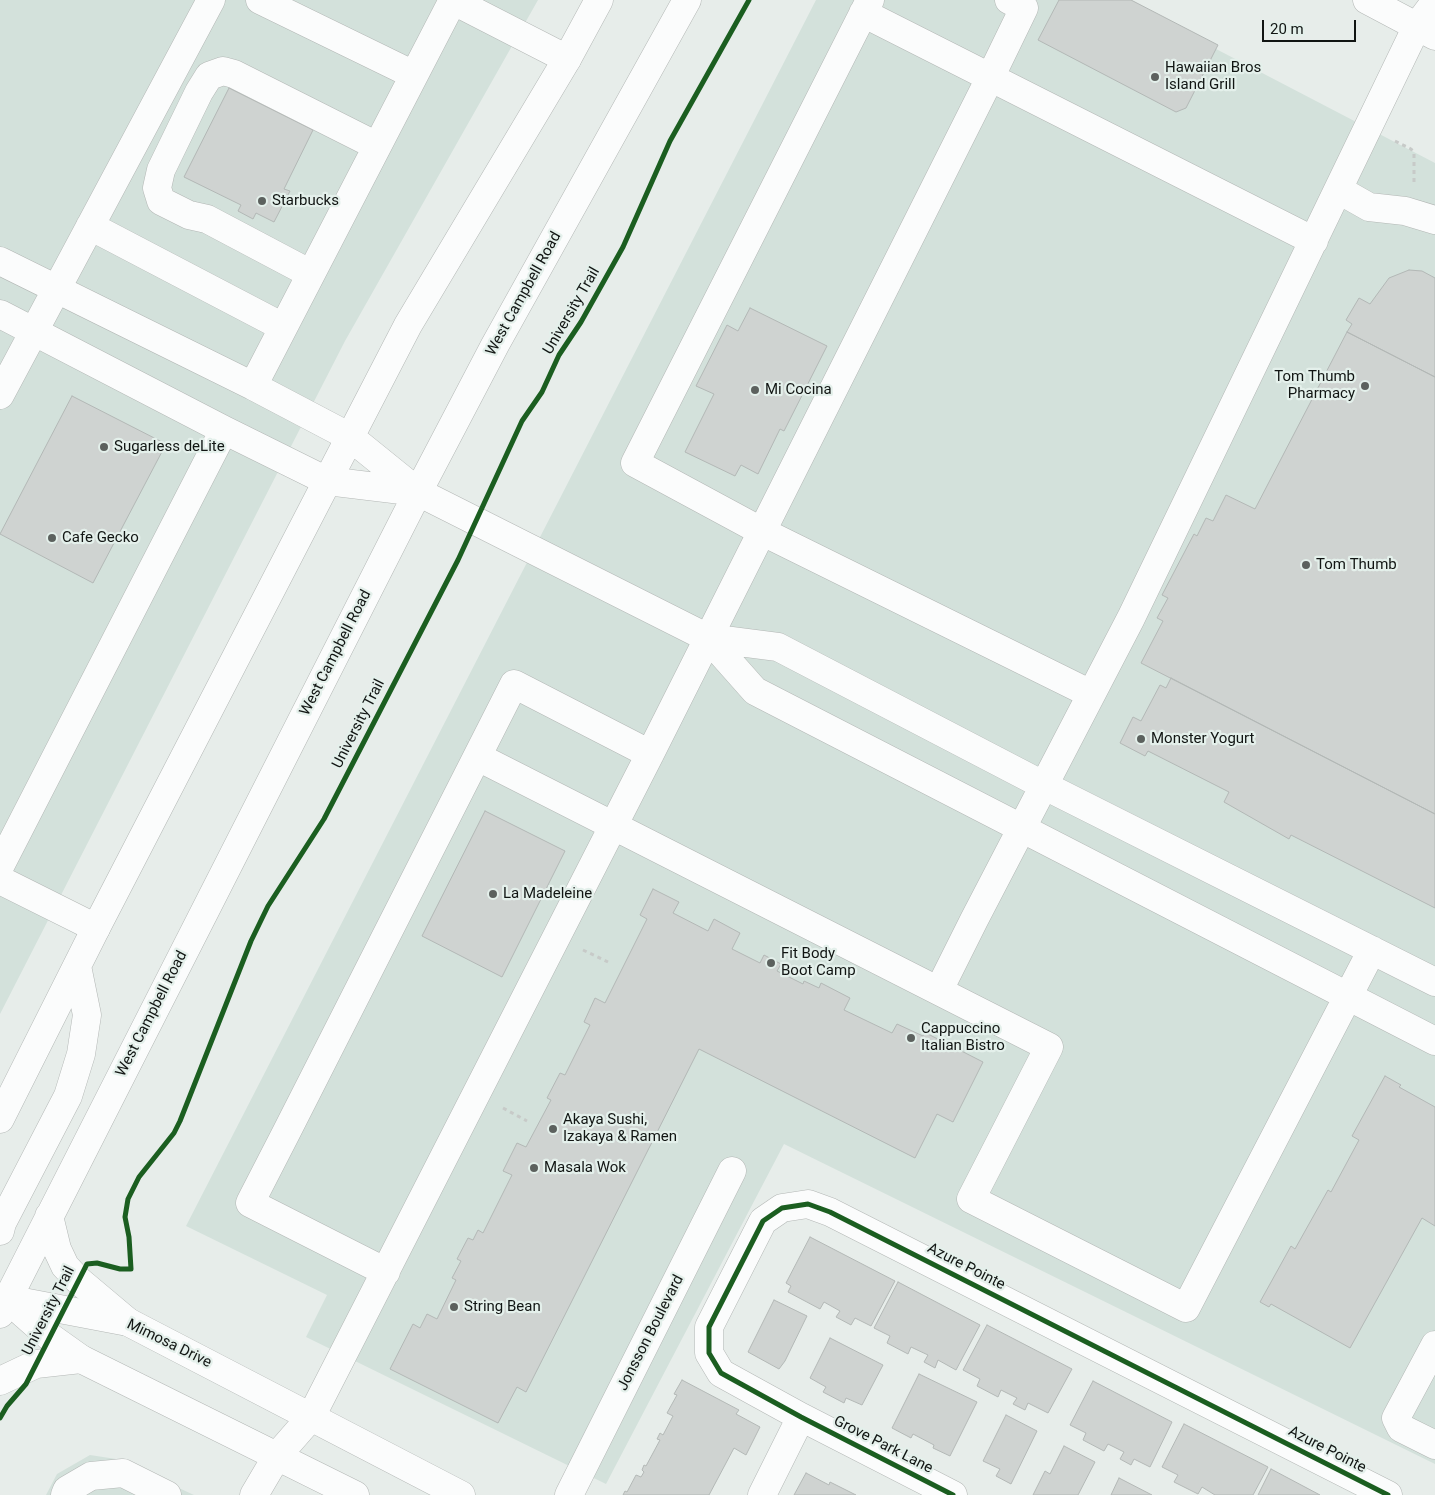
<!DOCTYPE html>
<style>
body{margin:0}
#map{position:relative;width:1435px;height:1495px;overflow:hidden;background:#e7edea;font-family:Roboto,sans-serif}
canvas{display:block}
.scale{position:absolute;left:1262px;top:20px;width:94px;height:22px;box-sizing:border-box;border:2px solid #111513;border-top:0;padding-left:6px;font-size:15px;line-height:18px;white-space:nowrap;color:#111513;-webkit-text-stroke:4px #e4f0eb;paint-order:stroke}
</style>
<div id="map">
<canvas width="1435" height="1495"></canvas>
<div class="scale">20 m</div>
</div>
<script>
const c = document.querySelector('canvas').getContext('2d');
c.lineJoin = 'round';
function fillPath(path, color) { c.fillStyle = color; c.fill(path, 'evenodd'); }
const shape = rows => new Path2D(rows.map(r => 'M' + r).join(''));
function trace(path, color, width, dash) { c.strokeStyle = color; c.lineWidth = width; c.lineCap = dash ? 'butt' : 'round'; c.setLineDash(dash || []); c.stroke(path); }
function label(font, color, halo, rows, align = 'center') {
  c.font = font + ' Roboto,sans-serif'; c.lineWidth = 4.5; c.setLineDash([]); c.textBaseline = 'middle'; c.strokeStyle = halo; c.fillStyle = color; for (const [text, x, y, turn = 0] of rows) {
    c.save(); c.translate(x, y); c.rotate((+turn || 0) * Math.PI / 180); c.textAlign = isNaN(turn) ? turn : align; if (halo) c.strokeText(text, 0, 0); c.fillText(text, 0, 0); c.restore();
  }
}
fillPath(shape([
 [0,0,538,0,345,341,0,1014],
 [816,0,1122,0,1435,163,1435,1464,784,1144,606,1484,306,1337,327,1295,186,1226],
 [90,1455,116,1459,194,1495,46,1495,57,1474]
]), '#d3e1db');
const building = shape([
 [1059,0,1131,0,1218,45,1186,108,1176,112,1038,40,1059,0],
 [229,88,313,130,284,189,290,191,274,222,256,213,253,219,238,211,241,205,184,177,229,88],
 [1409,270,1422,271,1435,278,1435,377,1347,332,1352,324,1346,320,1359,298,1370,304,1389,278,1409,270],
 [750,308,827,346,784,431,780,429,758,474,741,465,735,476,685,452,714,394,696,386,727,325,738,331,750,308],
 [1347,332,1435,377,1435,814,1141,663,1163,621,1157,618,1168,598,1162,595,1194,534,1197,536,1206,518,1213,521,1226,495,1255,509,1347,332],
 [72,396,166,444,93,583,0,534,72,396],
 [1171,678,1435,814,1435,908,1291,835,1289,839,1224,802,1229,792,1148,751,1145,756,1120,743,1133,717,1141,721,1160,685,1166,688,1171,678],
 [485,811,565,851,502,977,422,936,485,811],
 [653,889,679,902,673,913,708,931,714,919,740,933,732,949,760,963,764,955,781,964,777,971,803,984,804,981,819,988,821,983,850,998,844,1010,892,1033,897,1024,923,1036,924,1032,983,1062,953,1122,937,1114,915,1158,699,1049,526,1392,517,1387,498,1423,390,1369,413,1324,420,1328,427,1314,437,1319,456,1280,452,1278,461,1261,457,1259,468,1238,473,1240,478,1230,483,1233,512,1175,503,1171,517,1143,526,1147,551,1100,547,1098,560,1073,565,1075,590,1025,584,1022,595,998,605,1003,647,919,640,915,653,889],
 [1385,1076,1401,1085,1399,1087,1435,1107,1435,1226,1422,1218,1350,1348,1271,1304,1269,1307,1260,1302,1291,1246,1295,1249,1328,1190,1331,1192,1359,1140,1352,1136,1385,1076],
 [810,1237,895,1281,871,1326,855,1318,851,1325,836,1317,840,1311,824,1302,820,1309,788,1292,791,1286,786,1283,810,1237],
 [898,1282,980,1325,956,1370,938,1360,935,1368,924,1362,928,1355,911,1347,908,1354,887,1343,890,1336,874,1328,898,1282],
 [774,1300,807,1316,785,1361,779,1369,748,1352,774,1300],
 [987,1325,1072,1369,1048,1413,1028,1403,1025,1410,1013,1404,1017,1398,1001,1390,998,1397,977,1386,980,1379,963,1370,987,1325],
 [830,1338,883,1365,862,1405,846,1398,844,1403,823,1392,826,1387,810,1378,830,1338],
 [919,1374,977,1402,950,1456,933,1448,934,1445,913,1434,911,1438,892,1428,919,1374],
 [682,1380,739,1410,736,1414,760,1427,746,1455,734,1448,709,1495,623,1495,625,1491,627,1492,636,1475,641,1477,644,1472,642,1470,644,1465,646,1466,660,1440,657,1439,660,1433,663,1435,673,1416,667,1413,677,1395,674,1394,682,1380],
 [1093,1381,1172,1422,1150,1467,1134,1459,1131,1465,1120,1459,1124,1452,1108,1444,1104,1451,1083,1440,1086,1433,1070,1425,1093,1381],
 [1006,1415,1037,1431,1011,1484,996,1476,1000,1469,983,1461,1006,1415],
 [1184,1424,1268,1467,1253,1495,1215,1495,1202,1487,1198,1494,1174,1482,1178,1475,1162,1467,1184,1424],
 [1064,1446,1095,1462,1078,1495,1033,1495,1045,1471,1050,1474,1064,1446],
 [1271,1469,1320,1495,1258,1495,1271,1469],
 [806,1473,829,1485,830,1482,856,1495,794,1495,806,1473],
 [1119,1478,1152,1495,1111,1495,1119,1478]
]);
fillPath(building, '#cfd3d1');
trace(building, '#b3b8b6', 1);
const minor = shape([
 [260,0,414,75],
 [452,0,567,59],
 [870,0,635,463,761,531,1091,694],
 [863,13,1314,241],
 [1339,190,1369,207,1405,211,1435,220],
 [90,226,283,327],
 [0,261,253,386,350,437],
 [311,274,207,219,189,215,161,201,157,188,161,170,199,92,209,76,223,71,234,74,377,146],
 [0,314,224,430,327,481],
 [253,386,453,0],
 [0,395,211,0],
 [418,492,708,638,778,647,1043,785,1435,982],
 [708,638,755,691,1435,1041],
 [478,757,1049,1047,971,1199,1186,1308,1372,950],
 [0,866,224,430],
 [0,880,96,928],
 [939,990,974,920,1131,618,1417,26],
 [386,1272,250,1203,286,1133,514,684,650,754],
 [7,1299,128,1322,461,1495],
 [7,1299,50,1337,81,1359,355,1495],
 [1435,1345,1396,1418,1401,1428,1435,1445],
 [65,1495,67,1490,91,1476,123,1473,167,1495],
 [254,1495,277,1456,311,1417,650,754,990,78,1024,8,1009,0],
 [569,1495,732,1171],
 [762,1495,801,1417],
 [953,1495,801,1417,721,1373,709,1353,709,1327,763,1221,782,1208,808,1204,830,1212,1388,1495]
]);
const major = shape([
 [1367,0,1435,36],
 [1417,26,1435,2],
 [350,437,418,492],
 [327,481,418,492],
 [0,1119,96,928,408,325,567,59,599,0],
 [49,1216,57,1249,65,1266,78,1280,128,1322],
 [0,1231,2,1223,68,1096,81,1054,87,1015,77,966],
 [0,1314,418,492,495,345,687,0],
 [0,1381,36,1364,81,1359]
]);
trace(minor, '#b3b7b5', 29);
trace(major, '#b3b7b5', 29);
trace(shape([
 [1395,141,1411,149,1414,153,1414,184],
 [583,950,608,962],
 [503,1108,527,1121]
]), '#c7cac8', 3, [4, 4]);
trace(minor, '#fbfcfc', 28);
trace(major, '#fbfcfc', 28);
trace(shape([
 [0,1418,7,1406,26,1384,87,1264,97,1263,120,1269,131,1269,129,1237,125,1217,128,1199,139,1177,174,1133,180,1121,251,941,268,906,324,819,458,560,522,421,542,392,559,355,581,322,623,247,670,141,749,0],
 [953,1495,801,1417,721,1373,709,1353,709,1327,763,1221,782,1208,808,1204,830,1212,1388,1495]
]), '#1b5e20', 5);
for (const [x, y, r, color] of [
 [1155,77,5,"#5c615e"],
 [262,201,5,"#5c615e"],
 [1365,386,5,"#5c615e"],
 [755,390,5,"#5c615e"],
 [104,447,5,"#5c615e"],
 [52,538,5,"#5c615e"],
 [1306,565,5,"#5c615e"],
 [1141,739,5,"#5c615e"],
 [493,894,5,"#5c615e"],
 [771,963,5,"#5c615e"],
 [911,1038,5,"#5c615e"],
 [553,1129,5,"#5c615e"],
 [534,1168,5,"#5c615e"],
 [454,1307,5,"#5c615e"]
]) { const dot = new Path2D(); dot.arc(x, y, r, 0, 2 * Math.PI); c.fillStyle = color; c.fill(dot); trace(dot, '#e4f0eb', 2); }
label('15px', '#111513', '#e4f0eb', [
 ["Hawaiian Bros",1165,68],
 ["Island Grill",1165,85],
 ["Starbucks",272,201],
 ["Tom Thumb",1355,377,"right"],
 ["Pharmacy",1355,394,"right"],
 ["Mi Cocina",765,390],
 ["Sugarless deLite",114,447],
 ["Cafe Gecko",62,538],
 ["Tom Thumb",1316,565],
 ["Monster Yogurt",1151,739],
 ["La Madeleine",503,894],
 ["Fit Body",781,954],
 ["Boot Camp",781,971],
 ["Cappuccino",921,1029],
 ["Italian Bistro",921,1046],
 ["Akaya Sushi,",563,1120],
 ["Izakaya & Ramen",563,1137],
 ["Masala Wok",544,1168],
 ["String Bean",464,1307]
], 'left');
label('15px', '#111513', '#e4f0eb', [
 ["West Campbell Road",524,294,-61],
 ["University Trail",572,311,-60],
 ["West Campbell Road",336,653,-63],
 ["University Trail",359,724,-63],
 ["West Campbell Road",152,1014,-63],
 ["Azure Pointe",966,1267,27],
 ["University Trail",49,1311,-63],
 ["Jonsson Boulevard",651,1333,-63],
 ["Mimosa Drive",169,1344,26],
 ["Grove Park Lane",883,1445,27],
 ["Azure Pointe",1327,1450,27]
]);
</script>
